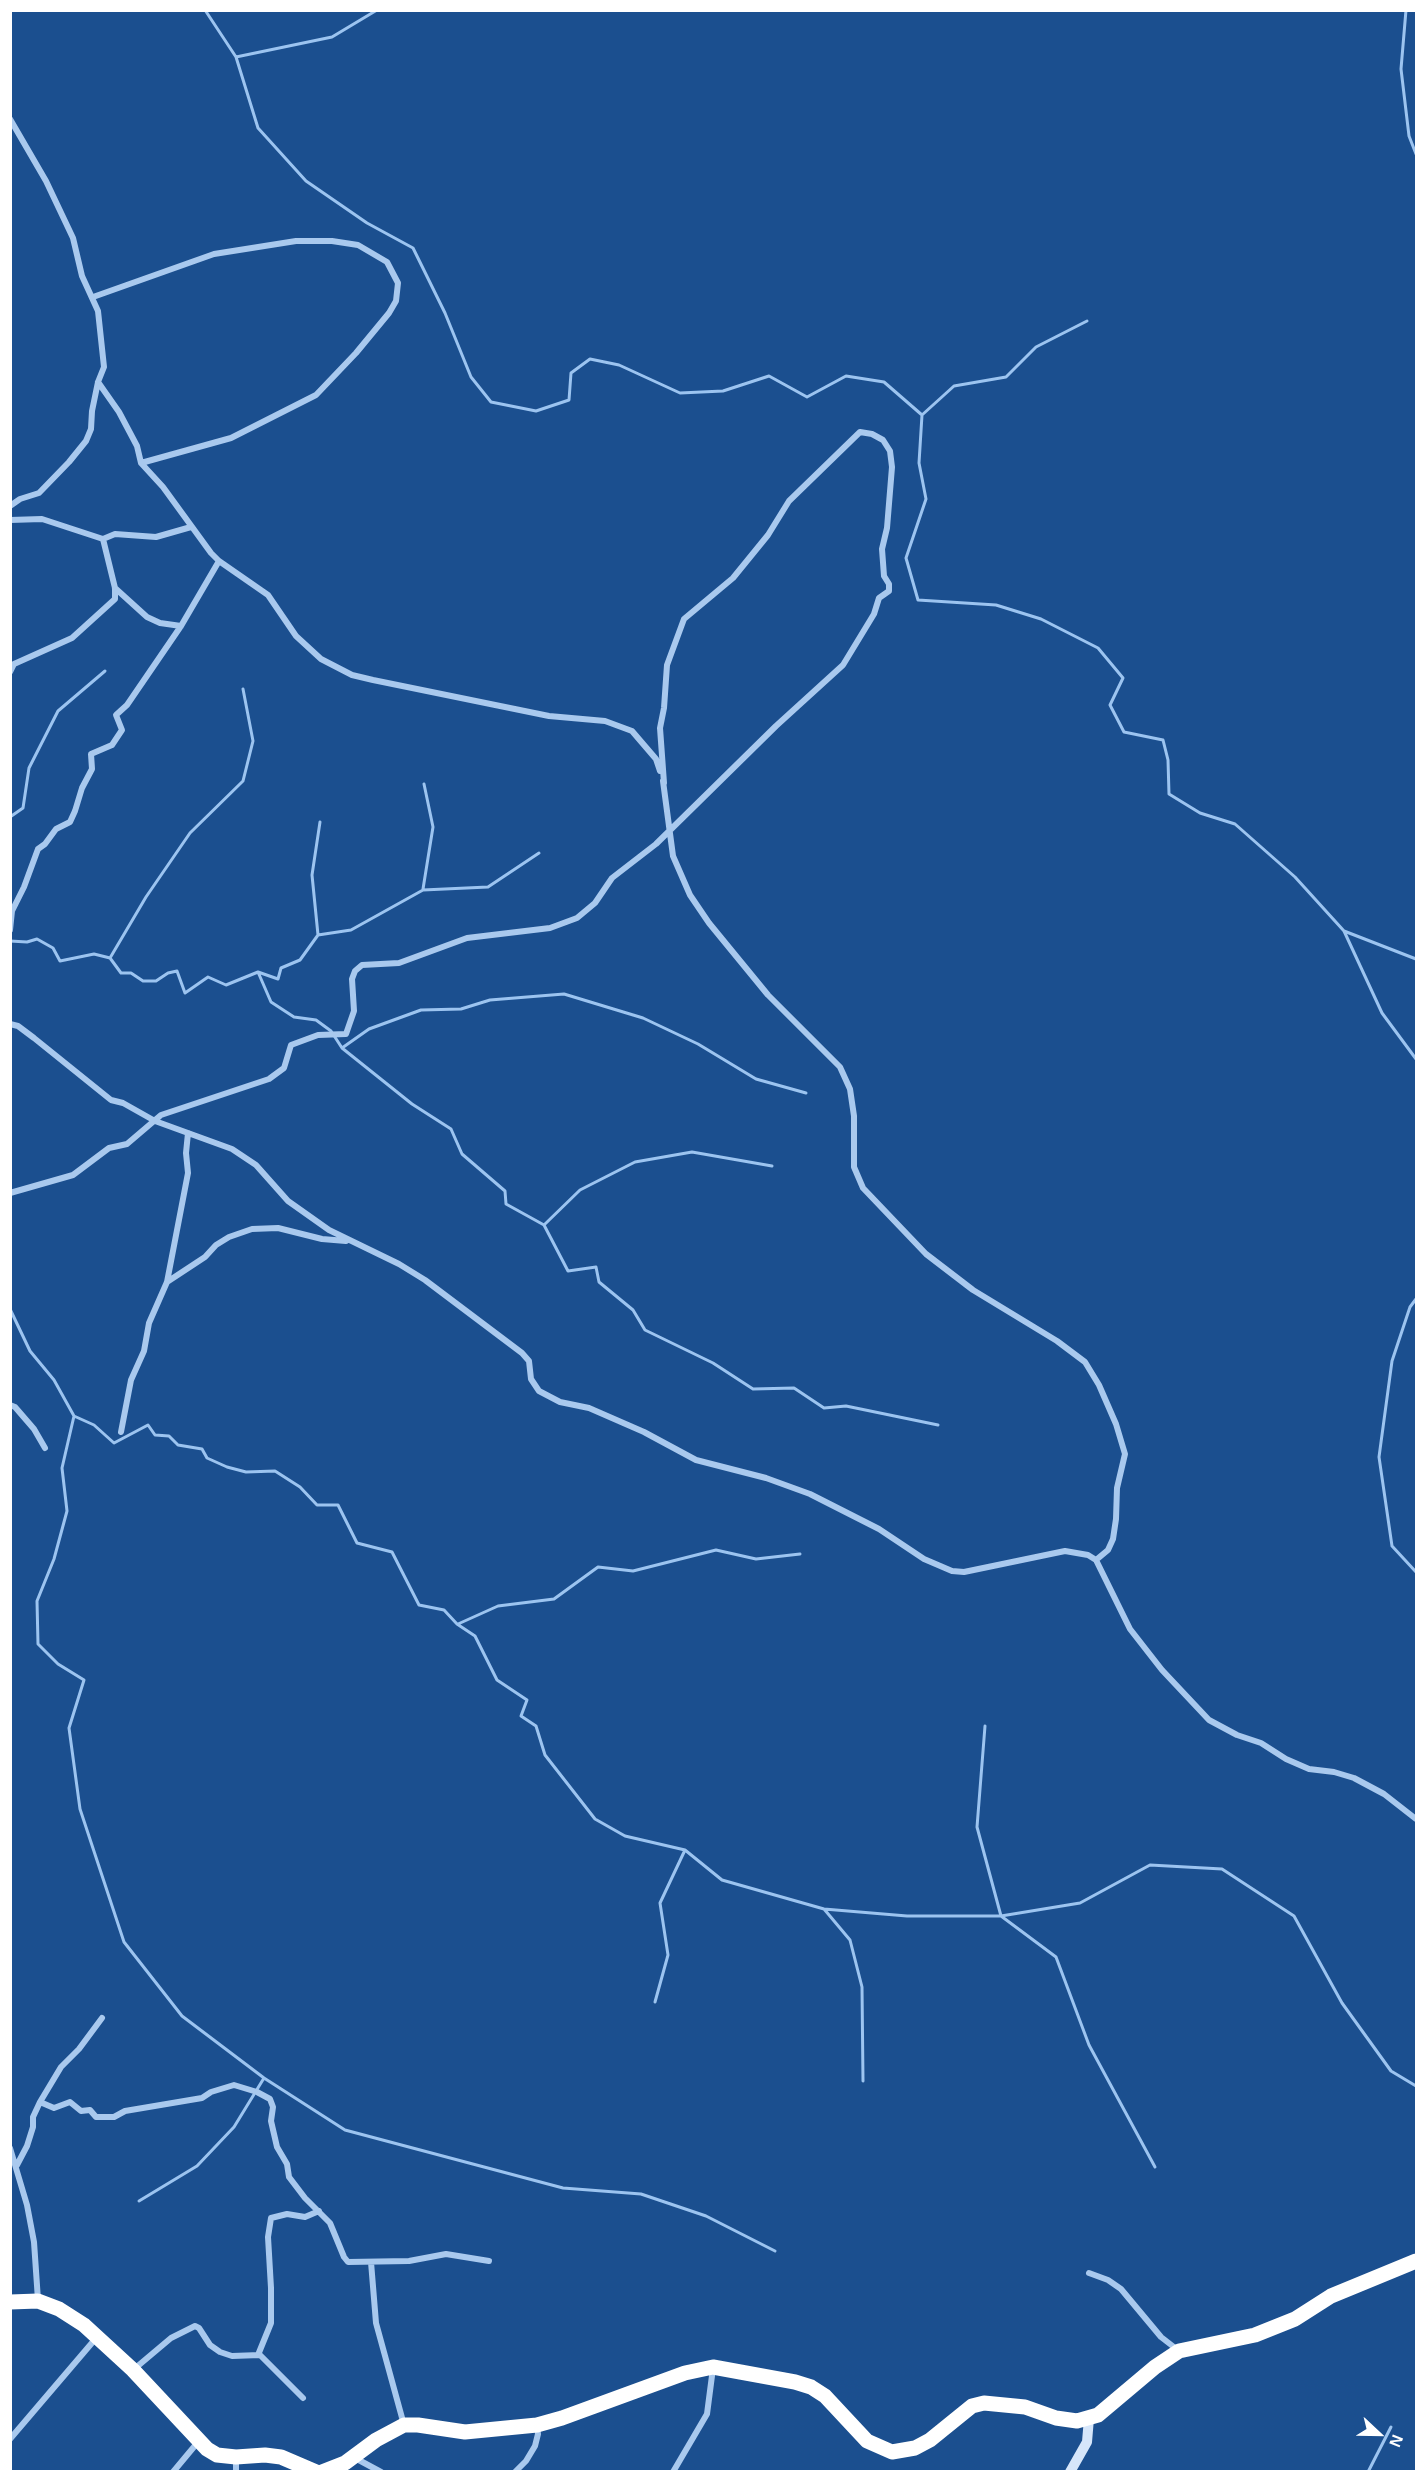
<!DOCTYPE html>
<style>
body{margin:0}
#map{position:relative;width:1427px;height:2482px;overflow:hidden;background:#1b4f8f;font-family:Arial,sans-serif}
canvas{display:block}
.frame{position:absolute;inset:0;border:12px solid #fff;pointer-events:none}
.north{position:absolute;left:1349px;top:2404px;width:60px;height:60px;-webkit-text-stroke:4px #1b4f8f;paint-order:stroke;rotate:112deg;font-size:16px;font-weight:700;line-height:24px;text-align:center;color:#fff}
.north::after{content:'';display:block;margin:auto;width:21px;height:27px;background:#fff;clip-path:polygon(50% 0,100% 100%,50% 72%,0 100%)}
</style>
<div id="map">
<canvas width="1427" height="2482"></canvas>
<div class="frame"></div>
<div class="north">N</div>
</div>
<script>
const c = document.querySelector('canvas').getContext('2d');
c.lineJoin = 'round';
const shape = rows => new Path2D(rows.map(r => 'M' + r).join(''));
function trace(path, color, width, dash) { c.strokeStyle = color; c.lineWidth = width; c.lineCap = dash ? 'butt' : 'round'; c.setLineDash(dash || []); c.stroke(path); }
trace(shape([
 [205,10,236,57,258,128,306,181,367,223,413,248,445,313,471,377,491,402,536,411,569,400,571,373,590,359,619,365,680,393,723,391,769,376,807,397,846,376,884,382,922,415,919,463,926,499,906,558,918,600,996,605,1041,619,1098,648,1123,678,1110,705,1124,732,1163,740,1168,760,1169,794,1200,813,1235,824,1295,877,1344,931,1382,1013,1416,1059],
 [1406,10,1401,69,1409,136,1416,154],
 [236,57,332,37,377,10],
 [922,415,954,386,1006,377,1036,347,1087,321],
 [10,817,23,808,29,768,58,711,105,671],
 [423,889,433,827,424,784],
 [1344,931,1416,959],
 [318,935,312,875,320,822],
 [10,941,27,942,37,939,53,948,60,961,94,954,110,958,121,973,131,973,143,981,156,981,168,973,177,971,185,993,208,977,226,985,258,972,271,1002,294,1017,316,1020,331,1031,342,1048,412,1104,451,1129,462,1154,505,1191,506,1204,544,1225,568,1271,596,1267,599,1282,633,1310,645,1330,713,1363,753,1389,794,1388,824,1408,846,1406,938,1425],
 [110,958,146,897,190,833,243,781,253,741,243,689],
 [258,972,278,979,281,968,300,960,318,935,351,930,423,890,488,887,539,853],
 [342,1048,369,1029,421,1010,461,1009,490,1000,564,994,643,1018,698,1044,756,1079,806,1093],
 [544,1225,580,1190,635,1162,692,1152,772,1166],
 [1416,1299,1410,1307,1392,1361,1379,1457,1392,1546,1416,1572],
 [10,1309,30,1351,54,1380,74,1416,94,1425,114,1443,148,1425,155,1435,169,1436,178,1445,202,1449,207,1458,227,1467,246,1472,275,1471,300,1487,317,1505,338,1505,357,1543,392,1552,419,1605,444,1610,457,1624,475,1636,497,1680,527,1700,521,1716,536,1726,545,1755,595,1819,625,1836,685,1850,722,1880,824,1909,907,1916,1001,1916,1080,1903,1150,1865,1222,1869,1294,1916,1342,2003,1391,2071,1416,2086],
 [74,1416,62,1468,67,1511,54,1559,37,1601,38,1644,58,1664,84,1680,69,1728,80,1809,124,1942,182,2016,264,2078,345,2130,563,2188,641,2194,706,2216,775,2251],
 [458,1624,498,1606,554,1599,598,1567,633,1571,716,1550,756,1559,800,1554],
 [985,1726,977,1827,1001,1916,1056,1957,1089,2045,1155,2167],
 [824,1909,850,1940,862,1987,863,2081],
 [655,2002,668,1955,660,1903,685,1850],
 [139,2201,197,2166,234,2127,264,2078],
 [1368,2472,1391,2427]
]), '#9cc4f0', 3);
trace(shape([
 [10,119,46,181,73,238,82,276,98,311,104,367,98,382,92,411,91,429,86,441,69,462,39,493,20,499,10,506],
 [93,297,214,254,296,241,332,241,358,245,387,262,398,283,396,301,389,313,356,353,316,395,231,438,141,463],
 [98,382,119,412,137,446,141,463,163,487,211,553,219,561,268,595,296,636,321,659,352,675,373,680,549,716,605,721,632,731,656,759,660,771],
 [10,520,42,519,103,539],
 [115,588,147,617,160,623,181,626],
 [10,672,14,664,72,638,115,599,115,588,103,539,115,534,156,537,191,527],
 [663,781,673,856,690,895,709,923,768,995,840,1067,850,1089,854,1116,854,1167,863,1188,926,1254,973,1290,1057,1341,1085,1362,1099,1385,1116,1424,1125,1454,1117,1488,1116,1519,1113,1539,1108,1550,1096,1560],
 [10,930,12,911,24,887,38,849,45,844,56,829,70,822,75,811,82,788,92,769,91,754,112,745,122,730,116,715,127,705,181,626,219,561],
 [10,1024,18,1026,34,1038,111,1100,123,1103,155,1121,232,1149,256,1165,288,1201,329,1230,399,1264,425,1280,522,1353,529,1361,531,1379,539,1391,560,1402,589,1408,644,1432,696,1460,766,1478,810,1494,879,1529,924,1559,952,1571,964,1572,1065,1551,1088,1555,1096,1560,1130,1629,1162,1670,1209,1720,1237,1735,1261,1743,1286,1759,1309,1769,1334,1772,1354,1778,1384,1794,1416,1819],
 [10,1193,73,1175,109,1148,127,1144,161,1115,269,1079,284,1068,291,1045,318,1035,346,1034,354,1011,352,979,355,971,362,965,399,963,467,938,550,928,577,918,595,903,612,878,656,844,776,726,843,665,874,614,879,598,889,591,889,584,884,576,882,549,887,528,892,467,890,451,883,440,872,434,860,432,789,501,768,535,733,578,684,619,667,665,664,708,660,728,664,783],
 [167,1282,205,1257,216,1245,229,1237,252,1229,278,1228,322,1239,346,1241],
 [10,1405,15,1407,34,1429,45,1448],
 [121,1432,131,1380,144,1351,149,1323,167,1282,188,1173,186,1153,188,1133],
 [40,2102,54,2108,70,2102,81,2111,90,2110,96,2117,114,2117,125,2111,202,2098,211,2092,234,2085,257,2092,270,2099,273,2107,271,2121,277,2147,287,2164,289,2177,305,2198,330,2223,344,2257,348,2262,409,2261,446,2254,489,2261],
 [10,2148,27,2205,34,2242,38,2300],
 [17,2165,27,2146,33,2127,33,2117,40,2102,61,2067,79,2049,102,2018],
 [371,2262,376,2323,404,2425],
 [1089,2273,1108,2280,1121,2289,1161,2337,1179,2351],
 [258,2355,271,2323,271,2288,268,2237,271,2218,287,2214,305,2217,319,2211],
 [133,2370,171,2338,195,2326,199,2328,210,2345,220,2352,232,2356,260,2355,303,2398],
 [10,2439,97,2337],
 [236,2458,236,2472],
 [355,2458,381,2472],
 [173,2472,198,2442],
 [515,2472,526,2461,535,2446,538,2434,537,2425],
 [673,2472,707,2414,713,2368]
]), '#a9c9ee', 6);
trace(shape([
 [1070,2472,1087,2442,1089,2418]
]), '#d6e6fa', 10);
trace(shape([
 [10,2302,38,2301,59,2309,84,2325,133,2370,207,2449,217,2455,236,2457,265,2455,281,2457,316,2472],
 [322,2472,345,2463,376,2440,404,2425,418,2425,465,2432,537,2425,562,2418,685,2373,713,2367,795,2382,811,2387,825,2396,867,2441,892,2452,915,2448,930,2440,972,2406,984,2403,1025,2407,1056,2418,1077,2421,1098,2415,1155,2367,1179,2351,1255,2335,1295,2319,1331,2296,1416,2261]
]), '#fff', 15);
</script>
